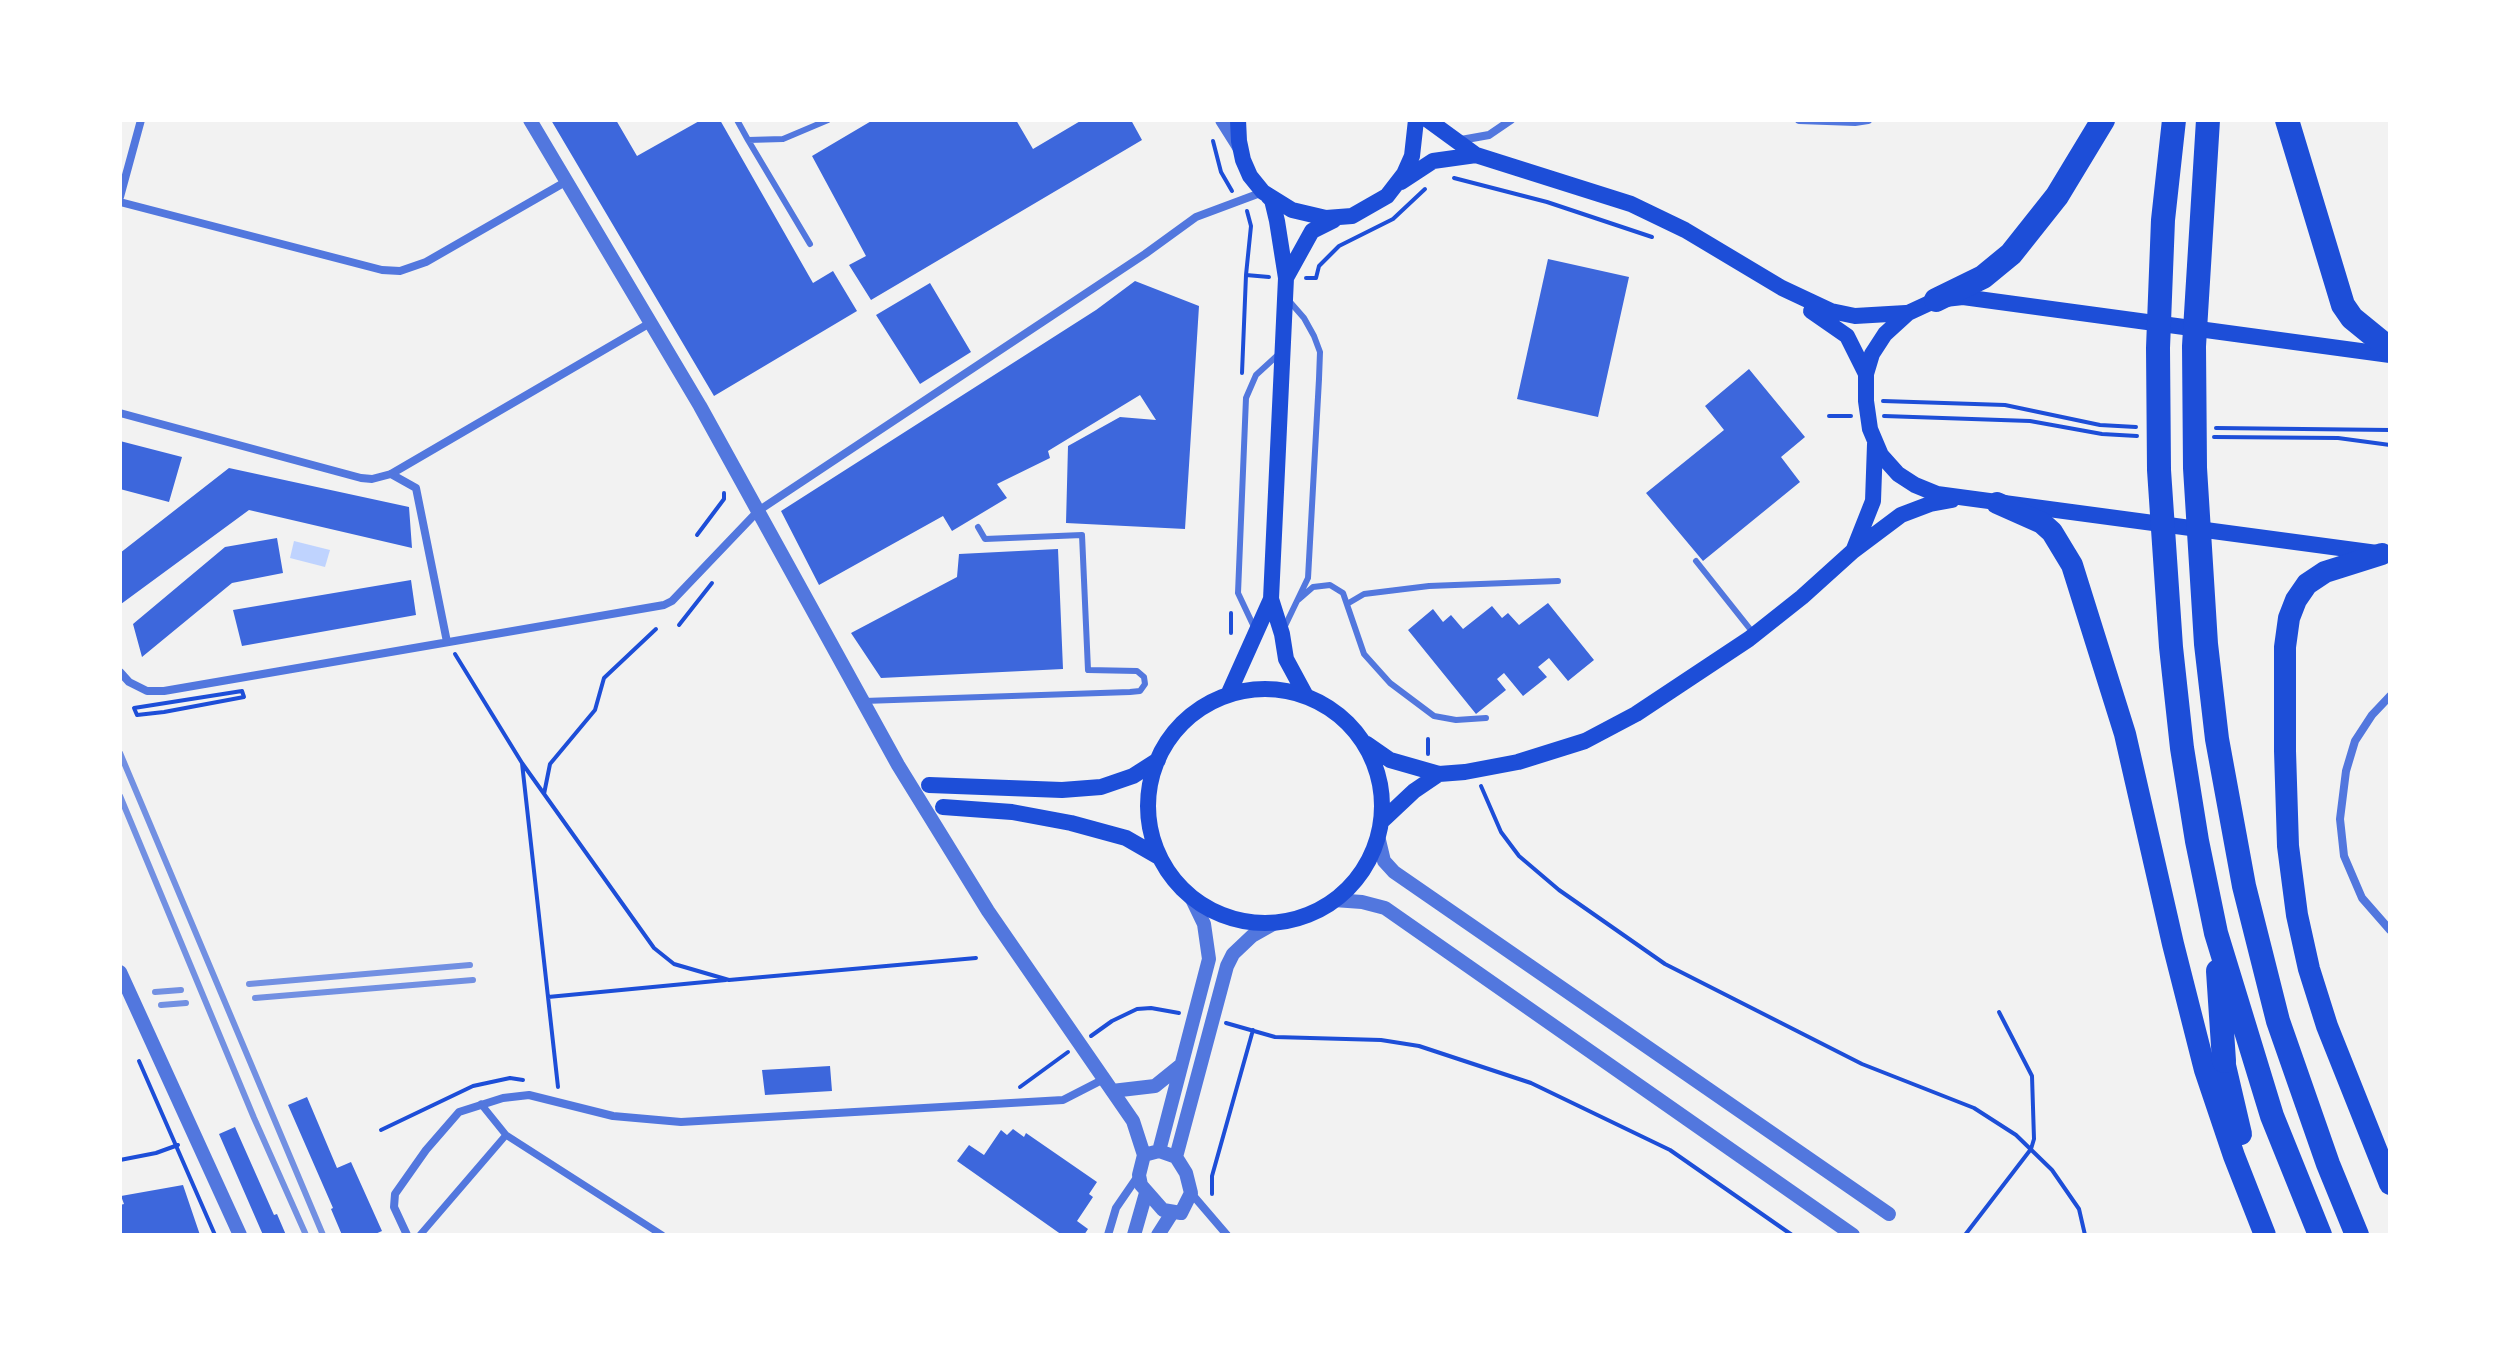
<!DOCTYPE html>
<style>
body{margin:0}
#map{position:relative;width:2510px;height:1355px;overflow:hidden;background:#f2f2f2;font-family:Lato,sans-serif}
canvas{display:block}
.frame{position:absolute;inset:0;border:122px solid #fff;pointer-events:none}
</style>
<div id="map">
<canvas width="2510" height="1355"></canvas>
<div class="frame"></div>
</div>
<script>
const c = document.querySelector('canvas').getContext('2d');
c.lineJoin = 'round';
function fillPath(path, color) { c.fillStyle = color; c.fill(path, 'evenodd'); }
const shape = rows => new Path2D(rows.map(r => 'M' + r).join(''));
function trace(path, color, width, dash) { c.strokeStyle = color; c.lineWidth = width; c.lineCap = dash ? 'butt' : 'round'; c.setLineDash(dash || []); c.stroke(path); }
fillPath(shape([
 [294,541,330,550,325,567,290,558]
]), '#bfd3fe');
fillPath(shape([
 [551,120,616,120,637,156,701,120,720,120,813,283,833,271,857,311,714,396],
 [873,120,1016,120,1033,149,1082,120,1131,120,1142,140,871,300,849,265,866,256,812,156],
 [1548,259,1629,277,1598,417,1517,399],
 [1135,281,1199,306,1185,529,1066,523,1068,446,1120,417,1156,420,1140,395,1048,451,1050,458,997,484,1007,498,952,531,943,516,819,585,781,511,1096,310],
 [930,283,971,352,920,384,876,315],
 [1749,369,1805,437,1781,457,1800,482,1703,561,1646,493,1724,430,1705,406],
 [120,441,182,457,169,502,120,489],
 [229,468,409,507,412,548,249,510,121,604,120,553],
 [277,538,283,573,232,583,142,657,133,624,225,547],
 [1058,549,1063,669,881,678,851,633,957,577,959,554],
 [411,580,416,615,242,646,233,610],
 [1548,603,1594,660,1568,681,1549,658,1538,667,1547,677,1523,696,1504,673,1497,679,1506,690,1476,714,1408,630,1433,609,1443,622,1451,615,1463,629,1492,606,1502,618,1508,613,1519,625],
 [830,1066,832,1091,765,1095,762,1070],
 [307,1097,337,1168,351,1162,382,1231,373,1235,342,1235,331,1209,333,1208,288,1105],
 [235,1127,274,1215,277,1214,286,1235,263,1235,219,1134],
 [1013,1129,1024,1137,1026,1133,1097,1182,1089,1194,1093,1197,1077,1221,1088,1229,1084,1235,1062,1235,957,1161,969,1145,984,1155,1001,1130,1007,1135],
 [183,1185,200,1235,120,1235,120,1205,124,1204,121,1196]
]), '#3d67dc');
trace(shape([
 [1213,141,1221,172,1232,191],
 [1454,178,1547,202,1652,237],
 [1247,211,1251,226,1246,275,1269,277],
 [1306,278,1316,278,1319,266,1339,246,1393,219,1425,189],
 [1242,373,1246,275],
 [1883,401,2005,405,2100,425,2136,427],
 [1829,416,1851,416],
 [1884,416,2030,421,2102,434,2137,436],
 [2216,428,2390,430],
 [2214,437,2338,438,2390,445],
 [697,535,724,499,724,493],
 [679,625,712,583],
 [1231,633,1231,613],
 [455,654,522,763,558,1087],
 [242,691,244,697,164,712,137,715,134,708,242,691],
 [1428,739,1428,754],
 [522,763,654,948,674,964,729,980,976,958],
 [1481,786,1501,832,1519,856,1559,890,1665,964,1862,1064,1974,1108,2016,1135,2052,1170,2079,1209,2085,1235],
 [544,794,550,764,595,710,604,678,656,629],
 [548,997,726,980],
 [1226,1023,1275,1037,1381,1040,1419,1046,1531,1083,1670,1150,1792,1235],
 [1091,1036,1112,1021,1137,1009,1151,1008,1179,1013],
 [139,1061,215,1235],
 [1020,1087,1068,1052],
 [381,1130,473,1086,510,1078,523,1080],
 [120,1160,156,1153,178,1145],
 [1212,1194,1212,1176,1253,1030],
 [1965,1235,2031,1149,2034,1139,2032,1076,1999,1012]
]), '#1d4ed8', 4);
trace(shape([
 [737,120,748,140],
 [810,244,748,140,783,139,828,120],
 [1696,561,1754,634],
 [1298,600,1313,587,1330,585,1343,593,1364,654,1390,683,1434,716,1456,720,1486,718],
 [1347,604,1364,594,1429,586,1558,581],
 [1284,628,1308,578,1319,379,1320,352,1314,336,1304,318,1290,302],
 [1255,629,1238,593,1246,398,1256,375,1280,353],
 [864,701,1130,692,1140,691,1145,684,1144,677,1137,671,1088,670,1082,535,985,539,978,527]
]), '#5277de', 6);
trace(shape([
 [481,1104,506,1135,662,1235],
 [420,1235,506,1135]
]), '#5277de', 7);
trace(shape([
 [1799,120,1855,122,1868,120],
 [1461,140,1489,135,1511,120],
 [120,197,141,120],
 [120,202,382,270,400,271,426,262,567,181],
 [120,413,361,478,372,479,391,474,650,323],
 [391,474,416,488,447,642],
 [120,672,129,682,147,691,164,691,664,605,672,601,758,511,1145,254,1196,217,1263,192],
 [2390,696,2372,715,2355,741,2346,771,2340,819,2344,856,2362,898,2390,930],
 [1191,1193,1227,1235],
 [407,1235,394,1207,395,1194,426,1150,459,1112,503,1098,529,1095,613,1116,681,1122,1063,1100,1104,1079],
 [1108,1235,1116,1208,1138,1176]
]), '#5277de', 8);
trace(shape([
 [530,120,700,406,898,765,988,911,1133,1121,1144,1155],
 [1222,120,1239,147],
 [1379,840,1384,861,1394,872,1889,1214],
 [1334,900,1362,902,1385,908,1853,1235],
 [120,972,240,1235],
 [1112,1091,1155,1086,1181,1065],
 [1159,1151,1209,959,1204,924,1190,895],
 [1159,1151,1176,1157,1186,1173,1191,1193,1181,1213,1163,1210,1141,1185,1139,1175,1144,1155,1159,1151],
 [1176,1157,1227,966,1233,954,1252,936,1275,923],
 [1134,1235,1146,1193],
 [1158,1235,1172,1213]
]), '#5277de', 14);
trace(shape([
 [1238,120,1239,141,1243,160,1250,176,1263,192,1292,210,1326,218,1352,216,1387,196,1404,174,1412,156,1416,120],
 [1428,120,1476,155,1631,204,1685,230,1782,288,1831,311,1855,316,1906,313],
 [1401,182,1433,161,1476,155],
 [1268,196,1272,200,1277,221,1286,278,1271,599,1282,634,1286,659,1306,696],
 [1286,278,1312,231,1334,220],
 [1811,311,1847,336,1866,374],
 [1854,549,1873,501,1875,444],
 [2377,553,1937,494,1915,485,1898,474,1881,455,1870,429,1866,401,1866,374,1872,354,1885,334,1908,313,1936,300,1963,297,2390,355],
 '1148 806a117 117 0 1 1 234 0a117 117 0 1 1-234 0Z',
 [1228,695,1271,599],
 [1367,744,1390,760,1439,774,1465,772,1518,762,1585,741,1636,714,1749,639,1802,597,1853,551,1901,515,1930,504,1952,500],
 [929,785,1062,790,1101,787,1133,776,1158,760],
 [943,807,1012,812,1071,823,1126,838,1159,857],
 [1381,822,1414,791,1439,774]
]), '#1d4ed8', 16);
trace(shape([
 [1997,503,2042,523,2052,532,2072,565,2125,734,2173,944,2205,1070,2234,1156,2265,1235],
 [2382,554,2325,572,2307,584,2296,600,2289,618,2285,647,2285,751,2288,846,2297,915,2309,969,2327,1026,2390,1184],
 [2224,1061,2241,1134]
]), '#1d4ed8', 22);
trace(shape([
 [2174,120,2163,220,2158,348,2159,470,2171,647,2182,748,2197,841,2216,933,2272,1116,2320,1235],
 [2208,120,2194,346,2195,468,2206,644,2217,739,2244,886,2278,1021,2328,1164,2357,1235],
 [2287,120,2343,305,2352,318,2390,349],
 [1936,300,1983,277,2011,254,2057,196,2103,120],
 [2218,971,2224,1061]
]), '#1d4ed8', 24);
trace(shape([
 [120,753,323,1235],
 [120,796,254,1118,306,1235],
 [249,984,470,965],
 [155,992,181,990],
 [255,998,473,980],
 [161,1005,186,1003]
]), '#7290e2', 6);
</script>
